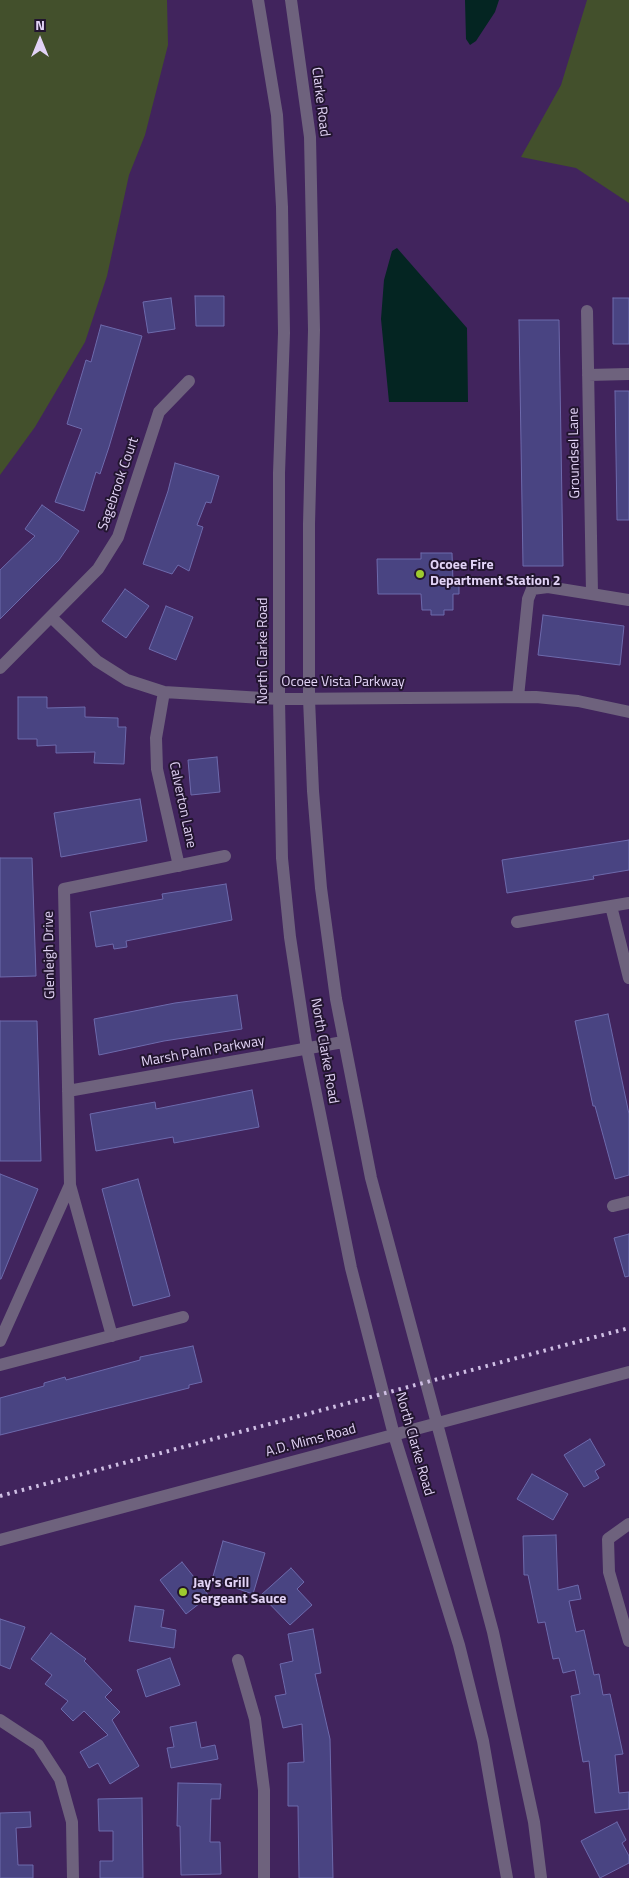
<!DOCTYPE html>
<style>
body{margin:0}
#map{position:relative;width:629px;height:1878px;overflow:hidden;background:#41245d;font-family:"Titillium Web",sans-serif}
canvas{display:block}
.north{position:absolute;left:15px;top:15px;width:50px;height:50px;-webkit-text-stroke:4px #22152f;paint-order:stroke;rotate:0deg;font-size:14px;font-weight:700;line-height:20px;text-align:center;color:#e2d3f6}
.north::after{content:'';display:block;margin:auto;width:18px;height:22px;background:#e2d3f6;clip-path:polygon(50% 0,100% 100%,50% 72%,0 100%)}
</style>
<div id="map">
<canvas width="629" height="1878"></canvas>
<div class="north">N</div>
</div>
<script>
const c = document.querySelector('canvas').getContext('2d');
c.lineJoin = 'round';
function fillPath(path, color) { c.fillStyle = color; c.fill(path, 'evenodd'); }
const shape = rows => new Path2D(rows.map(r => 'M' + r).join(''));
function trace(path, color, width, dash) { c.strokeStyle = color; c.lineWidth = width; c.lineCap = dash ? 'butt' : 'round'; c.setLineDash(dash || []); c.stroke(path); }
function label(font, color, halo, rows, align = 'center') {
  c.font = font + ' "Titillium Web",sans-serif'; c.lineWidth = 4; c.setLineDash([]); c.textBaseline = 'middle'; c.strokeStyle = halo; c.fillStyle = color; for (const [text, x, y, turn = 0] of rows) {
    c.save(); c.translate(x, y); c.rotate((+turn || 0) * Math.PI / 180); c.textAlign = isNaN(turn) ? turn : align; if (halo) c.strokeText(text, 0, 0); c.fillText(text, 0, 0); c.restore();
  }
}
fillPath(shape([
 [0,0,167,0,168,45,145,135,129,175,107,276,85,342,35,427,0,475],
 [587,0,629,0,629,203,576,168,521,157,561,85]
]), '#43502c');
fillPath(shape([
 [465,0,499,0,495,12,476,41,470,45,466,39],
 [397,248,467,328,468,402,389,402,381,319,384,280,392,251]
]), '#042522');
const building = shape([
 [195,296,224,296,224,326,196,326,195,296],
 [171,298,175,329,148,333,143,302,171,298],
 [613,298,629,298,629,344,613,344,613,298],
 [519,320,559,320,563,566,523,566,519,320],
 [101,325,142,336,109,447,100,474,96,472,84,511,55,502,82,429,67,424,86,360,91,362,101,325],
 [615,391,629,391,629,520,617,520,615,391],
 [175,463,219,476,211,503,206,502,197,525,203,527,189,571,178,565,172,574,143,564,168,491,175,463],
 [42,505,79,531,59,560,0,619,0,570,35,536,25,529,42,505],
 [421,553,452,553,453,582,459,582,459,594,453,594,453,610,444,610,444,615,431,615,431,610,422,610,421,594,378,594,377,559,421,559,421,553],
 [125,589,149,606,126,638,102,621,125,589],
 [166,606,193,617,176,660,149,649,166,606],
 [543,615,624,626,620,665,538,655,543,615],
 [18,697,47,697,47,708,85,707,85,717,118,718,118,727,126,727,124,764,94,763,95,752,56,753,56,745,37,746,37,739,18,739,18,697],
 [217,757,220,792,191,795,188,760,217,757],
 [140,799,147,841,61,857,54,813,140,799],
 [629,840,629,870,593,876,594,879,507,893,502,860,629,840],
 [0,858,32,858,36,976,0,977,0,858],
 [226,884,232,920,126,941,127,947,114,949,113,944,96,947,90,912,163,899,162,894,226,884],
 [237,995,242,1029,164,1041,99,1055,94,1019,175,1003,237,995],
 [608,1014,629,1114,629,1175,615,1179,595,1106,593,1106,575,1021,608,1014],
 [0,1021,37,1021,41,1161,0,1161,0,1021],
 [252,1090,259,1127,174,1143,173,1137,96,1151,90,1114,155,1102,156,1109,252,1090],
 [0,1174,38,1189,1,1279,0,1279,0,1174],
 [138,1179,170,1296,133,1306,102,1189,138,1179],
 [629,1234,629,1276,625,1277,614,1238,629,1234],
 [193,1346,202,1382,189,1385,189,1388,0,1435,0,1398,44,1386,44,1383,65,1377,66,1380,140,1360,140,1357,193,1346],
 [590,1439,605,1465,595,1471,599,1478,584,1487,564,1455,590,1439],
 [532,1474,568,1494,553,1520,517,1499,532,1474],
 [556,1535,558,1590,578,1585,581,1599,569,1601,576,1632,584,1630,594,1675,599,1674,603,1695,610,1694,623,1754,615,1755,619,1793,629,1792,629,1809,595,1813,589,1761,583,1762,571,1696,580,1694,575,1670,563,1673,559,1658,553,1659,545,1622,538,1623,528,1575,524,1575,523,1536,556,1535],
 [223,1541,265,1553,253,1594,212,1580,223,1541],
 [182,1562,209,1596,186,1614,160,1580,182,1562],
 [291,1568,304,1582,297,1589,312,1605,290,1625,261,1595,291,1568],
 [135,1606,164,1610,161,1627,176,1630,174,1648,129,1641,135,1606],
 [0,1619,25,1627,10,1669,0,1665,0,1619],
 [313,1629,321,1673,315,1674,330,1739,333,1878,299,1878,298,1806,288,1806,288,1763,304,1762,302,1724,283,1728,275,1696,286,1694,280,1664,293,1661,288,1634,313,1629],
 [51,1633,86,1659,84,1661,112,1690,105,1697,120,1712,112,1720,139,1766,110,1784,98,1763,89,1768,80,1752,108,1735,84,1711,73,1721,61,1709,68,1701,45,1684,52,1675,31,1659,51,1633],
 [170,1658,180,1685,146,1697,137,1670,170,1658],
 [196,1722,201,1748,215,1745,218,1759,171,1768,167,1748,174,1747,170,1727,196,1722],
 [178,1783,221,1784,220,1799,211,1799,210,1842,220,1842,221,1874,181,1875,180,1826,177,1826,178,1783],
 [142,1798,143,1878,100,1878,100,1861,113,1861,113,1831,99,1831,98,1799,142,1798],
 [30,1812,31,1827,16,1828,18,1865,33,1865,33,1878,0,1878,0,1813,30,1812],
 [617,1822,626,1840,622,1843,629,1856,629,1863,600,1878,581,1841,617,1822]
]);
fillPath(building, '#494482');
trace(building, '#6d6aac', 1);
trace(shape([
 [258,0,277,115,282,207,284,333,279,473,279,699,282,858,290,937,307,1049,351,1268,394,1435,459,1645,483,1741,507,1878],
 [291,0,310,137,314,330,309,524,309,699,313,791,321,888,336,999,371,1178,493,1632,534,1822,541,1878],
 [587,311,592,593],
 [588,375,629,374],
 [51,617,97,661,127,680,164,692,279,699,536,697,578,701,629,712],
 [0,668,98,569,118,537,159,412,189,381],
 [164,692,156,738,157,769,179,866],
 [518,697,528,599,532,589,548,587,629,600],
 [611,906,629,978],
 [517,922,629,903],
 [68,1091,343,1042],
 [613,1206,629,1202],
 [112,1336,70,1185,64,889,225,856],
 [0,1341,70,1185],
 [0,1365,183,1317],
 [629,1524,608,1539,609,1572,629,1641],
 [0,1540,629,1372],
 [238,1660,255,1719,264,1790,264,1878],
 [0,1720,38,1745,60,1779,72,1822,73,1878]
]), '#6e627d', 12);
trace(shape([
 [0,1496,629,1328]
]), '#cfbfe4', 4, [2.5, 5]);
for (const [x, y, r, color] of [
 [420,574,5,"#9eca2f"],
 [183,1592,5,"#9eca2f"]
]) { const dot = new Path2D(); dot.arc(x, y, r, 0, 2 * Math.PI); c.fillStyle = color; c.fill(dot); trace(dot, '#22152f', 2); }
label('14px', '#e2d3f6', '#22152f', [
 ["Clarke Road",320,102,83],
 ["Groundsel Lane",575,453,-91],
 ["Sagebrook Court",119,484,-71],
 ["North Clarke Road",264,651,-90],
 ["Ocoee Vista Parkway",343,683],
 ["Calverton Lane",182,805,78],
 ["Glenleigh Drive",50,955,-91],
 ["North Clarke Road",324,1051,80],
 ["Marsh Palm Parkway",203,1052,-10],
 ["A.D. Mims Road",311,1441,-15],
 ["North Clarke Road",414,1444,74]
]);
label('bold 14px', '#e2d3f6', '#22152f', [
 ["Ocoee Fire",430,566],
 ["Department Station 2",430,582],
 ["Jay's Grill",193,1584],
 ["Sergeant Sauce",193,1600]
], 'left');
</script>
